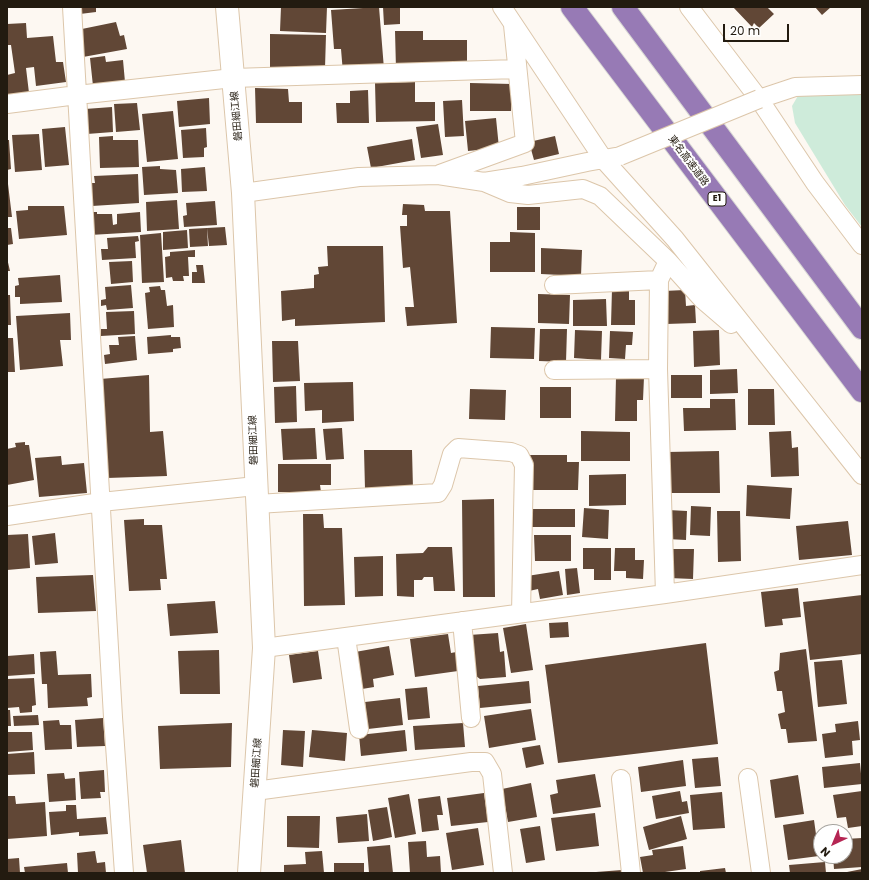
<!DOCTYPE html>
<meta charset="utf-8">
<style>
body{margin:0}
#map{position:relative;width:869px;height:880px;overflow:hidden;background:#fdf8f2;font-family:Poppins,sans-serif}
canvas{display:block}
.frame{position:absolute;inset:0;border:8px solid #231b10;pointer-events:none}
.north{position:absolute;left:813px;top:824px;width:40px;height:40px;box-sizing:border-box;background:#fff;border:1px solid #a7a49f;border-radius:50%;rotate:224deg;font-size:11px;font-weight:700;line-height:16px;text-align:center;color:#231b10}
.north::after{content:'';display:block;margin:auto;width:14px;height:18px;background:#b52553;clip-path:polygon(50% 0,100% 100%,50% 72%,0 100%)}
.scale{position:absolute;left:723px;top:24px;width:66px;height:18px;box-sizing:border-box;border:2px solid #231b10;border-top:0;padding-left:5px;font-size:12px;line-height:14px;white-space:nowrap;color:#231b10;-webkit-text-stroke:3px #fff;paint-order:stroke}
</style>
<div id="map">
<canvas width="869" height="880"></canvas>
<div class="frame"></div>
<div class="north">N</div>
<div class="scale">20 m</div>
</div>
<script>
const c = document.querySelector('canvas').getContext('2d');
c.lineJoin = 'round';
function fillPath(path, color) { c.fillStyle = color; c.fill(path, 'evenodd'); }
const shape = rows => new Path2D(rows.map(r => 'M' + r).join(''));
function trace(path, color, width, dash) { c.strokeStyle = color; c.lineWidth = width; c.lineCap = dash ? 'butt' : 'round'; c.setLineDash(dash || []); c.stroke(path); }
function label(font, color, halo, rows, align = 'center') {
  c.font = font + ' Poppins,"Noto Sans JP",sans-serif'; c.lineWidth = 4; c.setLineDash([]); c.textBaseline = 'middle'; c.strokeStyle = halo; c.fillStyle = color; for (const [text, x, y, turn = 0] of rows) {
    c.save(); c.translate(x, y); c.rotate((+turn || 0) * Math.PI / 180); c.textAlign = isNaN(turn) ? turn : align; if (halo) c.strokeText(text, 0, 0); c.fillText(text, 0, 0); c.restore();
  }
}
fillPath(shape([
 [862,85,862,227,845,205,795,123,792,106,799,94]
]), '#ceebda');
fillPath(shape([
 [80,7,96,7,96,12,80,14],
 [281,7,327,7,326,33,280,31],
 [379,7,384,69,343,73,341,49,334,49,331,10],
 [383,7,400,7,400,24,384,25],
 [733,7,767,7,774,14,759,28,754,23,752,27],
 [815,7,831,7,822,15],
 [116,22,120,36,124,35,127,49,83,57,77,30],
 [26,23,27,38,53,36,56,62,63,62,66,82,36,86,34,67,26,68,29,93,7,95,7,75,15,73,11,45,7,45,7,24],
 [395,31,423,31,423,40,467,40,467,69,396,69],
 [270,34,326,35,325,68,270,67],
 [105,56,106,62,123,60,125,82,93,86,90,58],
 [415,82,415,102,435,102,435,121,376,122,375,83],
 [470,83,512,84,511,111,470,111],
 [255,88,288,89,289,102,302,102,302,123,256,123],
 [368,90,369,123,337,123,336,103,350,103,350,91],
 [209,98,210,124,179,127,177,101],
 [462,100,464,136,445,137,443,101],
 [137,103,140,130,116,132,114,104],
 [112,107,113,132,87,134,85,109],
 [173,111,178,159,147,162,142,114],
 [496,118,499,148,468,151,465,121],
 [438,124,443,155,421,158,416,127],
 [65,127,69,165,45,167,42,129],
 [206,128,207,147,204,148,204,157,183,158,181,130],
 [39,134,42,170,15,172,12,135],
 [113,136,113,140,138,140,139,167,100,168,99,137],
 [555,136,559,154,534,160,529,142],
 [412,139,415,160,371,168,367,147],
 [7,140,9,140,11,169,7,170],
 [160,166,160,169,176,170,178,193,144,195,142,167],
 [205,167,207,191,182,192,181,169],
 [138,174,139,203,92,206,91,183,95,183,94,176],
 [7,184,8,184,12,217,7,217],
 [177,200,179,229,147,231,146,202],
 [215,201,217,225,184,227,183,216,187,215,186,203],
 [403,204,424,205,425,211,450,211,457,323,407,326,405,307,414,307,410,267,403,268,400,226,407,226,407,215,402,215],
 [28,206,64,206,67,235,19,239,16,211,28,210],
 [517,207,540,207,540,230,517,230],
 [89,212,97,212,97,214,112,214,113,225,117,224,117,214,140,212,141,232,90,235],
 [225,227,227,245,209,246,207,228],
 [7,228,11,228,13,244,7,245],
 [207,228,208,246,190,247,189,229],
 [187,230,188,248,163,250,163,232],
 [510,232,535,233,535,272,490,272,490,242,510,242],
 [161,233,164,282,142,283,140,235],
 [138,236,139,241,135,242,136,258,102,260,101,249,108,249,107,238],
 [327,246,383,246,385,322,295,326,295,319,282,321,281,291,314,288,314,275,319,274,318,267,328,266],
 [541,248,582,250,581,276,541,274],
 [195,250,195,257,188,257,189,276,183,276,184,281,173,281,172,277,166,278,165,257,170,256,170,252],
 [7,258,10,271,7,271],
 [132,261,133,282,111,284,109,262],
 [196,265,203,265,205,283,192,283,192,272,197,272],
 [60,275,62,302,20,304,20,297,15,297,15,286,19,285,18,278],
 [131,285,133,308,107,310,106,305,101,306,101,300,106,299,105,287],
 [160,286,161,290,165,290,167,306,173,305,174,327,148,329,145,293,150,292,149,287],
 [629,288,629,300,635,300,635,325,611,325,612,289],
 [685,290,686,306,695,305,696,323,666,324,664,291],
 [538,294,570,295,569,324,538,323],
 [7,295,10,295,11,325,7,325],
 [606,299,607,326,573,326,573,300],
 [134,311,135,334,101,336,101,329,107,329,106,312],
 [70,313,71,340,60,340,63,366,20,370,16,316],
 [491,327,535,328,534,359,490,358],
 [540,329,567,329,566,362,539,361],
 [575,330,602,331,601,360,574,358],
 [719,330,720,365,694,367,693,331],
 [610,331,633,332,632,345,626,345,625,359,609,358],
 [171,335,171,337,180,337,181,348,173,349,173,352,148,354,147,337],
 [135,336,137,360,105,364,104,355,110,354,109,345,119,345,118,337],
 [7,338,13,338,15,372,7,372],
 [272,341,298,341,300,381,273,382],
 [737,369,738,393,710,394,710,370],
 [149,375,150,432,163,431,167,476,107,478,100,379],
 [671,375,702,375,702,398,671,398],
 [616,377,644,377,643,400,637,400,637,421,615,421],
 [353,382,354,421,322,423,322,410,305,411,304,383],
 [296,386,297,422,275,423,274,387],
 [540,387,571,387,571,418,540,418],
 [470,389,506,390,505,420,469,419],
 [748,389,774,389,775,425,748,425],
 [710,399,735,399,736,430,684,431,683,408,710,408],
 [315,428,317,459,283,460,281,429],
 [342,428,344,459,326,460,323,429],
 [581,431,630,432,630,461,581,461],
 [791,431,792,448,798,447,799,476,771,477,769,432],
 [25,442,25,445,29,445,34,480,7,485,7,449,16,447,15,443],
 [364,450,412,450,413,489,365,489],
 [719,451,720,493,667,493,667,452],
 [530,455,567,455,567,462,579,462,578,490,530,490],
 [61,456,62,465,84,463,87,493,39,497,35,458],
 [278,464,331,464,331,485,320,485,321,492,278,492],
 [626,474,626,505,589,506,589,475],
 [747,485,792,488,790,519,746,516],
 [494,499,495,597,463,597,462,500],
 [691,506,711,507,710,536,690,535],
 [584,508,609,510,608,539,582,537],
 [531,509,575,509,575,527,531,527],
 [668,510,687,511,686,540,667,539],
 [717,511,740,511,741,561,718,562],
 [303,514,323,514,324,528,342,528,345,605,304,606],
 [144,519,144,525,162,525,167,579,160,579,161,590,129,591,124,520],
 [848,521,852,555,799,560,796,526],
 [55,533,58,563,35,565,32,536],
 [28,534,30,568,7,570,7,535],
 [534,535,571,535,571,561,535,561],
 [428,547,452,547,455,591,434,591,433,577,424,577,422,580,414,580,414,597,397,596,396,554,423,553],
 [583,548,611,548,611,580,594,580,594,569,583,569],
 [615,548,635,548,635,560,644,560,643,579,626,578,626,571,614,571],
 [669,549,694,549,693,579,669,578],
 [383,556,383,596,355,597,354,557],
 [577,568,580,593,567,595,565,569],
 [559,571,563,595,540,599,538,589,529,591,527,576],
 [93,575,96,611,38,613,36,577],
 [798,588,801,617,782,619,783,625,765,627,761,592],
 [862,595,862,654,810,660,803,602],
 [215,601,218,633,170,636,167,604],
 [568,622,569,637,550,638,549,623],
 [526,624,533,670,511,673,503,628],
 [498,633,500,652,504,651,506,677,480,679,472,673,469,635],
 [448,634,451,653,456,652,458,671,415,677,410,639],
 [706,643,718,744,558,763,545,665],
 [389,646,394,675,373,679,374,687,362,689,355,652],
 [806,649,817,741,788,743,786,729,781,729,778,714,785,712,782,691,777,691,774,672,779,670,780,653],
 [219,650,220,694,180,694,178,651],
 [56,651,58,675,91,674,92,697,87,698,88,706,48,708,47,684,42,684,40,652],
 [318,651,322,679,293,683,289,655],
 [34,654,35,674,7,676,7,656],
 [842,660,847,704,818,707,814,662],
 [34,678,36,705,32,706,32,712,20,713,19,707,7,708,7,679],
 [529,681,531,703,480,708,478,686],
 [427,687,430,718,408,720,405,689],
 [400,698,403,725,368,729,365,702],
 [531,709,536,740,489,748,484,716],
 [7,710,10,710,11,726,7,726],
 [38,715,39,725,14,726,13,716],
 [103,718,105,746,77,747,75,720],
 [59,720,60,725,71,725,72,749,45,750,43,721],
 [858,721,860,740,852,741,853,755,825,758,822,734,836,732,835,724],
 [232,723,231,767,160,769,158,726],
 [463,723,465,747,415,750,413,726],
 [283,730,305,731,303,767,281,765],
 [312,730,347,733,345,761,309,757],
 [405,730,407,751,361,756,359,735],
 [7,732,32,732,33,750,7,752],
 [540,745,544,764,526,768,522,748],
 [34,752,35,774,7,775,7,754],
 [718,757,721,786,695,788,692,759],
 [683,760,686,786,641,792,638,767],
 [860,763,862,784,824,788,822,767],
 [104,770,105,792,100,792,101,798,81,799,79,772],
 [64,773,65,779,75,778,76,800,49,802,47,774],
 [595,774,601,807,553,814,550,795,558,793,556,780],
 [798,775,804,814,775,818,770,780],
 [531,783,537,817,508,822,502,789],
 [680,791,682,802,687,801,689,813,656,819,652,796],
 [862,791,862,826,848,828,846,817,837,818,833,795],
 [722,792,725,828,693,830,690,795],
 [484,793,488,822,451,826,447,798],
 [409,794,416,834,395,838,388,798],
 [7,796,15,796,16,804,45,802,47,836,7,839],
 [440,796,443,815,437,815,439,830,422,832,418,799],
 [66,805,76,805,77,819,106,817,108,834,79,836,79,832,51,835,49,812,66,811],
 [387,807,392,837,373,841,368,810],
 [595,813,599,846,556,851,551,818],
 [367,814,369,841,338,843,336,817],
 [287,816,320,816,319,848,287,847],
 [681,816,687,839,649,850,643,827],
 [814,820,819,856,788,860,783,825],
 [540,826,545,860,526,863,520,829],
 [478,828,484,865,452,870,446,833],
 [862,838,862,867,834,869,833,856,845,856,845,839],
 [181,840,185,873,147,873,143,845],
 [426,841,427,857,440,856,441,873,410,873,408,842],
 [390,845,393,873,369,873,367,847],
 [683,846,686,869,658,873,643,873,640,857,653,855,652,850],
 [95,851,97,863,105,862,106,873,78,873,77,853],
 [322,851,324,873,284,873,284,865,306,864,305,852],
 [19,858,20,873,7,873,7,859],
 [825,862,826,873,790,873,789,865],
 [67,863,68,873,25,873,24,867],
 [334,863,364,863,364,873,334,873],
 [725,868,726,873,700,873,700,871],
 [862,869,862,873,847,873,847,872],
 [622,870,623,873,596,873,596,872]
]), '#614736');
const street = shape([
 [72,7,113,717,124,873],
 [502,7,604,160,675,239,862,475],
 [689,7,759,99,815,183,862,245],
 [759,99,795,87,862,85],
 [7,104,77,95,233,78,517,69],
 [440,174,525,143,513,25],
 [484,182,510,193,528,195,583,189,600,196,668,261,659,280,658,369,665,594],
 [243,193,359,177,438,175,484,182,522,176,587,162,615,157],
 [668,261,703,300,731,324],
 [554,285,659,280],
 [554,370,658,369],
 [257,504,438,493,443,485,452,454,458,448,511,452,519,455,524,465,521,613],
 [7,516,101,502,256,486],
 [462,621,471,718],
 [346,637,359,729],
 [264,648,665,594,862,565],
 [748,778,761,873],
 [621,779,631,873],
 [255,791,471,762,485,762,492,774,503,873]
]);
const secondary = shape([
 [227,7,243,193,264,648,249,873]
]);
const highway = shape([
 [572,7,862,391],
 [623,7,862,328]
]);
trace(street, '#dcc6aa', 20);
trace(secondary, '#dcc6aa', 24);
trace(highway, '#d7d6d4', 24);
trace(street, '#fff', 18);
trace(secondary, '#fff', 22);
trace(highway, '#977ab5', 22);
const streetBridge = shape([
 [620,156,759,99]
]);
trace(streetBridge, '#dcc6aa', 20, []);
trace(streetBridge, '#fff', 18);
for (const [x, y, w] of [
 [717,199,18]
]) { const box = new Path2D(); box.roundRect(x - w / 2, y - 7, w, 14, 3); c.fillStyle = '#fff'; c.fill(box); trace(box, '#231b10', 1); }
label('bold 9px', '#231b10', null, [
 ["E1",717,199]
]);
label('10px', '#231b10', '#fff', [
 ["磐田細江線",237,116,-95],
 ["東名高速道路",688,161,53],
 ["磐田細江線",254,440,-92],
 ["磐田細江線",257,763,-86]
]);
</script>
